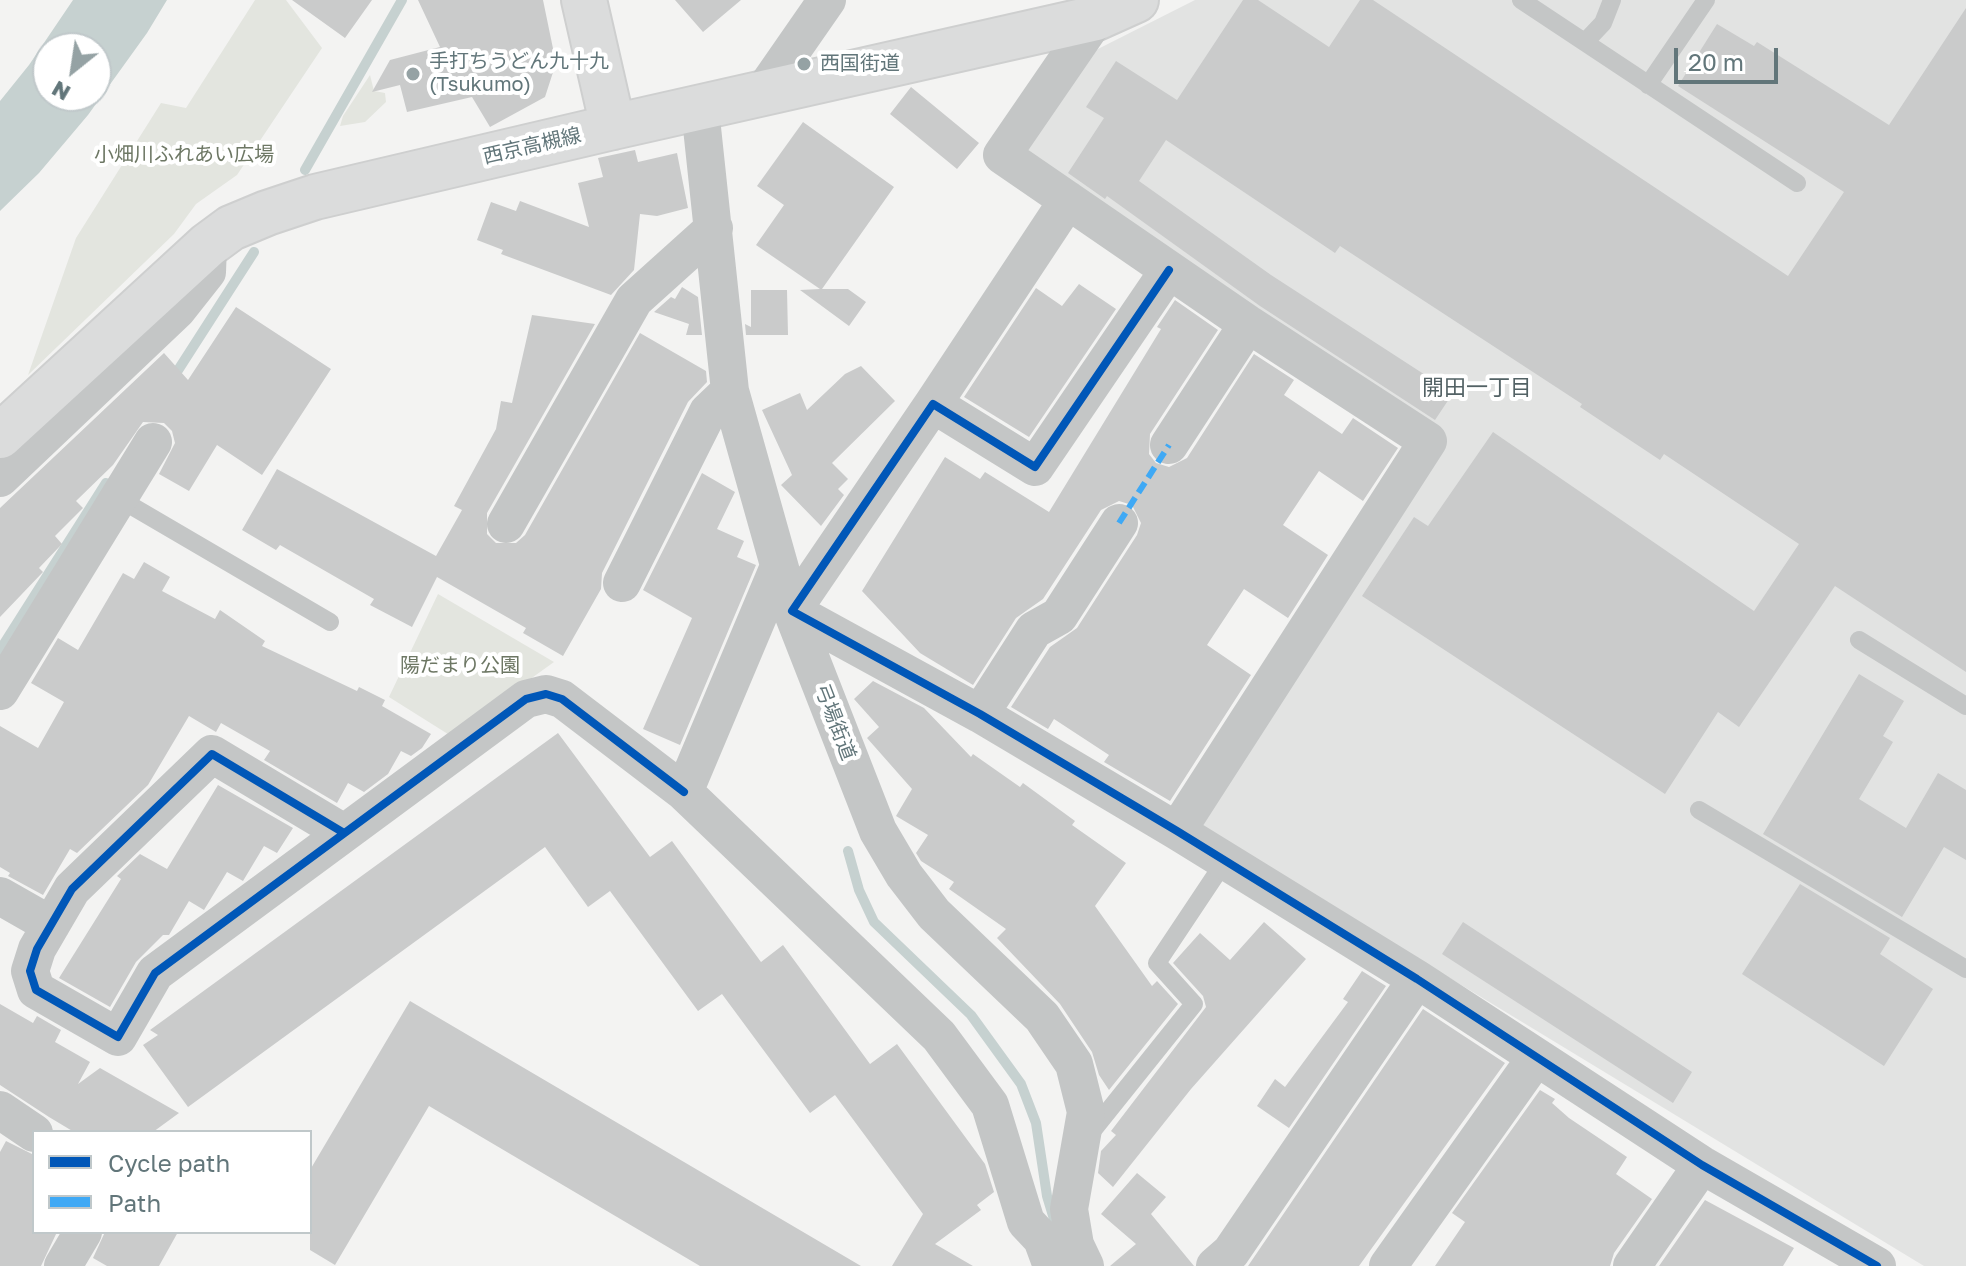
<!DOCTYPE html>
<meta charset="utf-8">
<style>
body{margin:0}
#map{position:relative;width:1966px;height:1266px;overflow:hidden;background:#f3f3f2;font-family:"Golos Text",sans-serif}
canvas{display:block}
.legend{position:absolute;left:32px;top:1130px;width:280px;height:104px;box-sizing:border-box;background:#fff;border:2px solid #c0c8ca;margin:0;padding:10px 14px;list-style:none;font-size:24px;color:#62767a}
.legend li{display:flex;align-items:center;gap:16px;height:40px}
.legend b{width:40px;border:2px solid #c0c8ca}
.north{position:absolute;left:32px;top:32px;width:80px;height:80px;box-sizing:border-box;background:#fff;border:2px solid #c0c8ca;border-radius:50%;rotate:210deg;font-size:22px;font-weight:700;line-height:32px;text-align:center;color:#62767a}
.north::after{content:'';display:block;margin:auto;width:28px;height:36px;background:#95a2a4;clip-path:polygon(50% 0,100% 100%,50% 72%,0 100%)}
.scale{position:absolute;left:1674px;top:48px;width:104px;height:36px;box-sizing:border-box;border:4px solid #62767a;border-top:0;padding-left:10px;font-size:24px;line-height:28px;white-space:nowrap;color:#62767a;-webkit-text-stroke:6px #fff;paint-order:stroke}
</style>
<div id="map">
<canvas width="1966" height="1266"></canvas>
<ul class="legend">
<li><b style="height:10px;background:#0057b8"></b>Cycle path</li>
<li><b style="height:10px;background:#3fa9f5"></b>Path</li>
</ul>
<div class="north">N</div>
<div class="scale">20 m</div>
</div>
<script>
const c = document.querySelector('canvas').getContext('2d');
c.lineJoin = 'round';
function fillPath(path, color) { c.fillStyle = color; c.fill(path, 'evenodd'); }
const shape = rows => new Path2D(rows.map(r => 'M' + r).join(''));
function trace(path, color, width, dash) { c.strokeStyle = color; c.lineWidth = width; c.lineCap = dash ? 'butt' : 'round'; c.setLineDash(dash || []); c.stroke(path); }
function label(font, color, halo, rows, align = 'center') {
  c.font = font + ' "Golos Text","Noto Sans JP",sans-serif'; c.lineWidth = 8; c.setLineDash([]); c.textBaseline = 'middle'; c.strokeStyle = halo; c.fillStyle = color; for (const [text, x, y, turn = 0] of rows) {
    c.save(); c.translate(x, y); c.rotate((+turn || 0) * Math.PI / 180); c.textAlign = isNaN(turn) ? turn : align; if (halo) c.strokeText(text, 0, 0); c.fillText(text, 0, 0); c.restore();
  }
}
fillPath(shape([
 [1195,0,1966,0,1966,1266,1924,1266,1201,827,1436,441,1009,150,1090,53]
]), '#e2e3e2');
fillPath(shape([
 [255,0,286,0,322,48,237,175,196,204,174,234,28,375,76,238,161,103,186,108],
 [370,75,374,91,385,93,386,102,365,122,340,126,343,116],
 [438,594,554,662,451,736,389,697]
]), '#e3e5df');
fillPath(shape([
 [73,0,167,0,147,33,88,115,39,173,0,211,0,101,29,65],
 [48,48,96,48,96,96,48,96]
]), '#c6d1d0');
trace(shape([
 [305,170,402,0],
 [173,378,254,252],
 [0,650,106,483],
 [848,851,859,890,874,922,971,1015,1021,1084,1036,1123,1047,1196,1054,1219]
]), '#c6d1d0', 10);
fillPath(shape([
 [292,0,372,0,345,38],
 [418,0,543,0,556,63,545,97,490,127,472,97,407,112,400,85,372,92,390,60,440,47],
 [675,0,741,0,703,32],
 [1243,0,1258,0,1329,47,1360,0,1373,0,1788,276,1844,192,1678,86,1717,24,1754,46,1757,42,1889,125,1966,8,1966,672,1835,586,1739,727,1718,712,1665,794,1362,596,1414,517,1428,526,1493,432,1754,611,1799,544,1664,454,1660,460,1580,407,1582,404,1340,246,1335,253,1166,140,1139,181,1271,275,1453,393,1435,420,1260,306,1107,196,1105,199,1068,173,1104,118,1086,107,1116,61,1177,100],
 [911,87,979,143,957,169,890,114],
 [803,122,894,187,822,289,848,289,866,302,849,326,800,290,820,289,756,245,784,205,757,186],
 [635,150,638,162,677,153,688,208,657,216,640,214,634,270,611,295,501,254,503,250,477,240,491,202,516,211,520,201,589,227,578,183,603,177,598,158],
 [1079,284,1116,309,1029,437,964,397,1036,288,1062,306],
 [682,287,698,297,702,335,686,335,689,324,654,312,671,297,675,299],
 [751,290,787,290,788,335,746,335,745,324,751,327],
 [1175,300,1218,330,1150,434,1149,454,1156,463,1169,467,1187,458,1254,354,1294,380,1284,395,1342,434,1353,418,1398,448,1363,501,1319,471,1283,525,1328,555,1288,618,1244,589,1207,645,1251,675,1170,801,1104,762,1109,755,1054,719,1048,729,1011,707,1050,647,1077,628,1137,535,1141,523,1132,505,1119,501,1101,510,1043,599,1016,618,973,685,920,653,862,591,945,457,980,479,985,472,1049,512,1161,329,1157,327],
 [236,307,331,369,262,475,217,445,189,491,159,474,175,443,172,431,164,423,143,422,113,465,76,501,83,508,55,536,62,544,39,568,43,572,0,617,0,508,164,353,188,380],
 [532,315,595,324,487,513,487,534,496,543,516,543,525,535,640,333,706,371,707,382,688,402,602,573,601,589,563,656,523,633,526,628,437,577,412,627,370,605,374,599,280,545,276,550,242,530,277,469,436,556,462,510,454,506,496,429,501,401,512,403],
 [861,366,895,401,832,463,848,479,838,489,844,495,821,526,781,485,792,475,762,410,800,393,807,410,845,374],
 [702,473,735,492,717,529,744,541,737,557,756,565,680,745,643,729,692,618,643,590],
 [144,562,170,577,162,591,215,619,220,610,265,641,262,646,357,691,359,687,385,700,382,706,431,734,422,748,411,756,401,751,388,774,364,792,348,783,337,803,264,760,270,751,221,723,216,732,189,716,148,785,77,853,70,849,43,895,8,876,10,873,0,867,0,726,38,748,64,702,31,683,58,638,78,650,123,573,134,579],
 [1859,674,1904,701,1883,736,1893,742,1859,799,1906,828,1938,773,1966,790,1966,860,1944,847,1902,917,1763,834],
 [873,681,924,708,971,757,973,754,1020,787,1023,783,1075,821,1072,825,1126,863,1095,906,1152,986,1157,981,1178,1004,1109,1090,1099,1075,1092,1052,1060,1004,997,938,1006,929,949,889,954,882,921,861,916,853,928,835,896,816,912,789,867,738,879,727,854,699],
 [558,733,650,857,672,841,761,962,783,945,870,1064,897,1044,985,1164,994,1192,977,1205,981,1210,935,1244,973,1266,892,1266,923,1214,835,1095,810,1113,722,994,698,1011,610,891,588,907,545,847,188,1107,143,1045,158,1035,150,1030],
 [218,785,293,828,277,853,264,846,243,881,227,872,204,910,189,901,169,935,163,935,136,962,110,1007,59,978,121,879,117,876,140,854,167,869],
 [1800,884,1890,938,1880,954,1933,989,1884,1066,1742,974],
 [1264,922,1306,959,1191,1089,1113,1187,1098,1173,1101,1151,1116,1135,1111,1131,1206,1007,1203,996,1173,963,1200,933,1230,960],
 [1463,922,1692,1072,1673,1103,1442,954],
 [1362,971,1386,986,1289,1128,1257,1106,1275,1079,1285,1087,1348,1002,1343,999],
 [410,1001,861,1266,700,1266,429,1106,335,1265,310,1250,310,1170],
 [0,1004,33,1023,37,1016,61,1030,55,1042,90,1062,78,1084,100,1068,179,1113,153,1132,74,1132,49,1117,0,1085],
 [1423,1009,1505,1063,1359,1266,1248,1266],
 [1540,1090,1555,1099,1552,1103,1569,1118,1627,1157,1616,1174,1652,1199,1614,1253,1610,1266,1435,1266,1465,1222,1452,1213],
 [6,1141,34,1155,34,1232,57,1232,41,1266,0,1266,0,1152],
 [1137,1173,1166,1197,1151,1214,1194,1266,1110,1266,1136,1244,1101,1214],
 [1705,1200,1794,1248,1783,1266,1659,1266],
 [105,1232,178,1232,159,1266,107,1266,93,1258]
]), '#cacbcb');
const primary = shape([
 [584,0,613,127],
 [0,436,208,245,231,228,267,213,315,197,613,127,1096,18,1136,0]
]);
trace(primary, '#cecfcf', 48);
trace(shape([
 [1521,0,1797,183],
 [1585,42,1603,23,1612,0],
 [1648,85,1706,0],
 [118,498,330,622],
 [1859,640,1966,706],
 [1699,810,1966,969],
 [1089,1135,1194,1004,1157,963,1225,861]
]), '#c4c6c6', 18);
trace(shape([
 [1096,18,1002,155,1248,324,1428,441,1177,831],
 [761,95,827,0],
 [700,109,730,391,792,611,878,831,904,875,934,914,1042,1017,1074,1064,1086,1112,1069,1209,1075,1245,1085,1266],
 [1169,270,1035,467,933,404,792,611,980,714,1177,831,1417,979,1702,1165,1877,1266],
 [933,404,1068,200],
 [1169,445,1248,324],
 [0,478,177,310,207,272,208,245],
 [506,524,634,300,714,228],
 [778,569,684,792,939,1036,990,1105,1026,1222,1042,1239,1052,1266],
 [622,583,708,412,730,391],
 [0,691,153,442],
 [980,714,1034,630,1059,616,1119,523],
 [344,833,212,754,72,889,37,949,30,971,36,990,118,1037,155,973,526,699,546,694,562,699,684,792],
 [0,896,51,925],
 [0,1110,34,1133],
 [63,1266,83,1232],
 [1215,1266,1231,1252,1417,979],
 [1388,1266,1535,1059],
 [1632,1266,1702,1165]
]), '#c4c6c6', 38);
trace(primary, '#dbdcdc', 44);
trace(shape([
 [1119,523,1169,445]
]), '#3fa9f5', 6, [12, 6]);
trace(shape([
 [1169,270,1035,467,933,404,792,611,980,714,1177,831,1417,979,1702,1165,1877,1266],
 [344,833,212,754,72,889,37,949,30,971,36,990,118,1037,155,973,526,699,546,694,562,699,684,792]
]), '#0057b8', 8);
for (const [x, y, r, color] of [
 [804,64,8,"#95a2a4"],
 [413,74,8,"#95a2a4"]
]) { const dot = new Path2D(); dot.arc(x, y, r, 0, 2 * Math.PI); c.fillStyle = color; c.fill(dot); trace(dot, '#fff', 3); }
label('20px', '#62767a', '#fff', [
 ["手打ちうどん九十九",429,62],
 ["(Tsukumo)",429,85],
 ["西国街道",820,64]
], 'left');
label('20px', '#62767a', '#fff', [
 ["西京高槻線",532,146,-13],
 ["弓場街道",835,722,69]
]);
label('20px', '#6d7764', '#fff', [
 ["小畑川ふれあい広場",184,155],
 ["陽だまり公園",460,666]
]);
label('22px', '#536265', '#fff', [
 ["開田一丁目",1477,388]
]);
</script>
